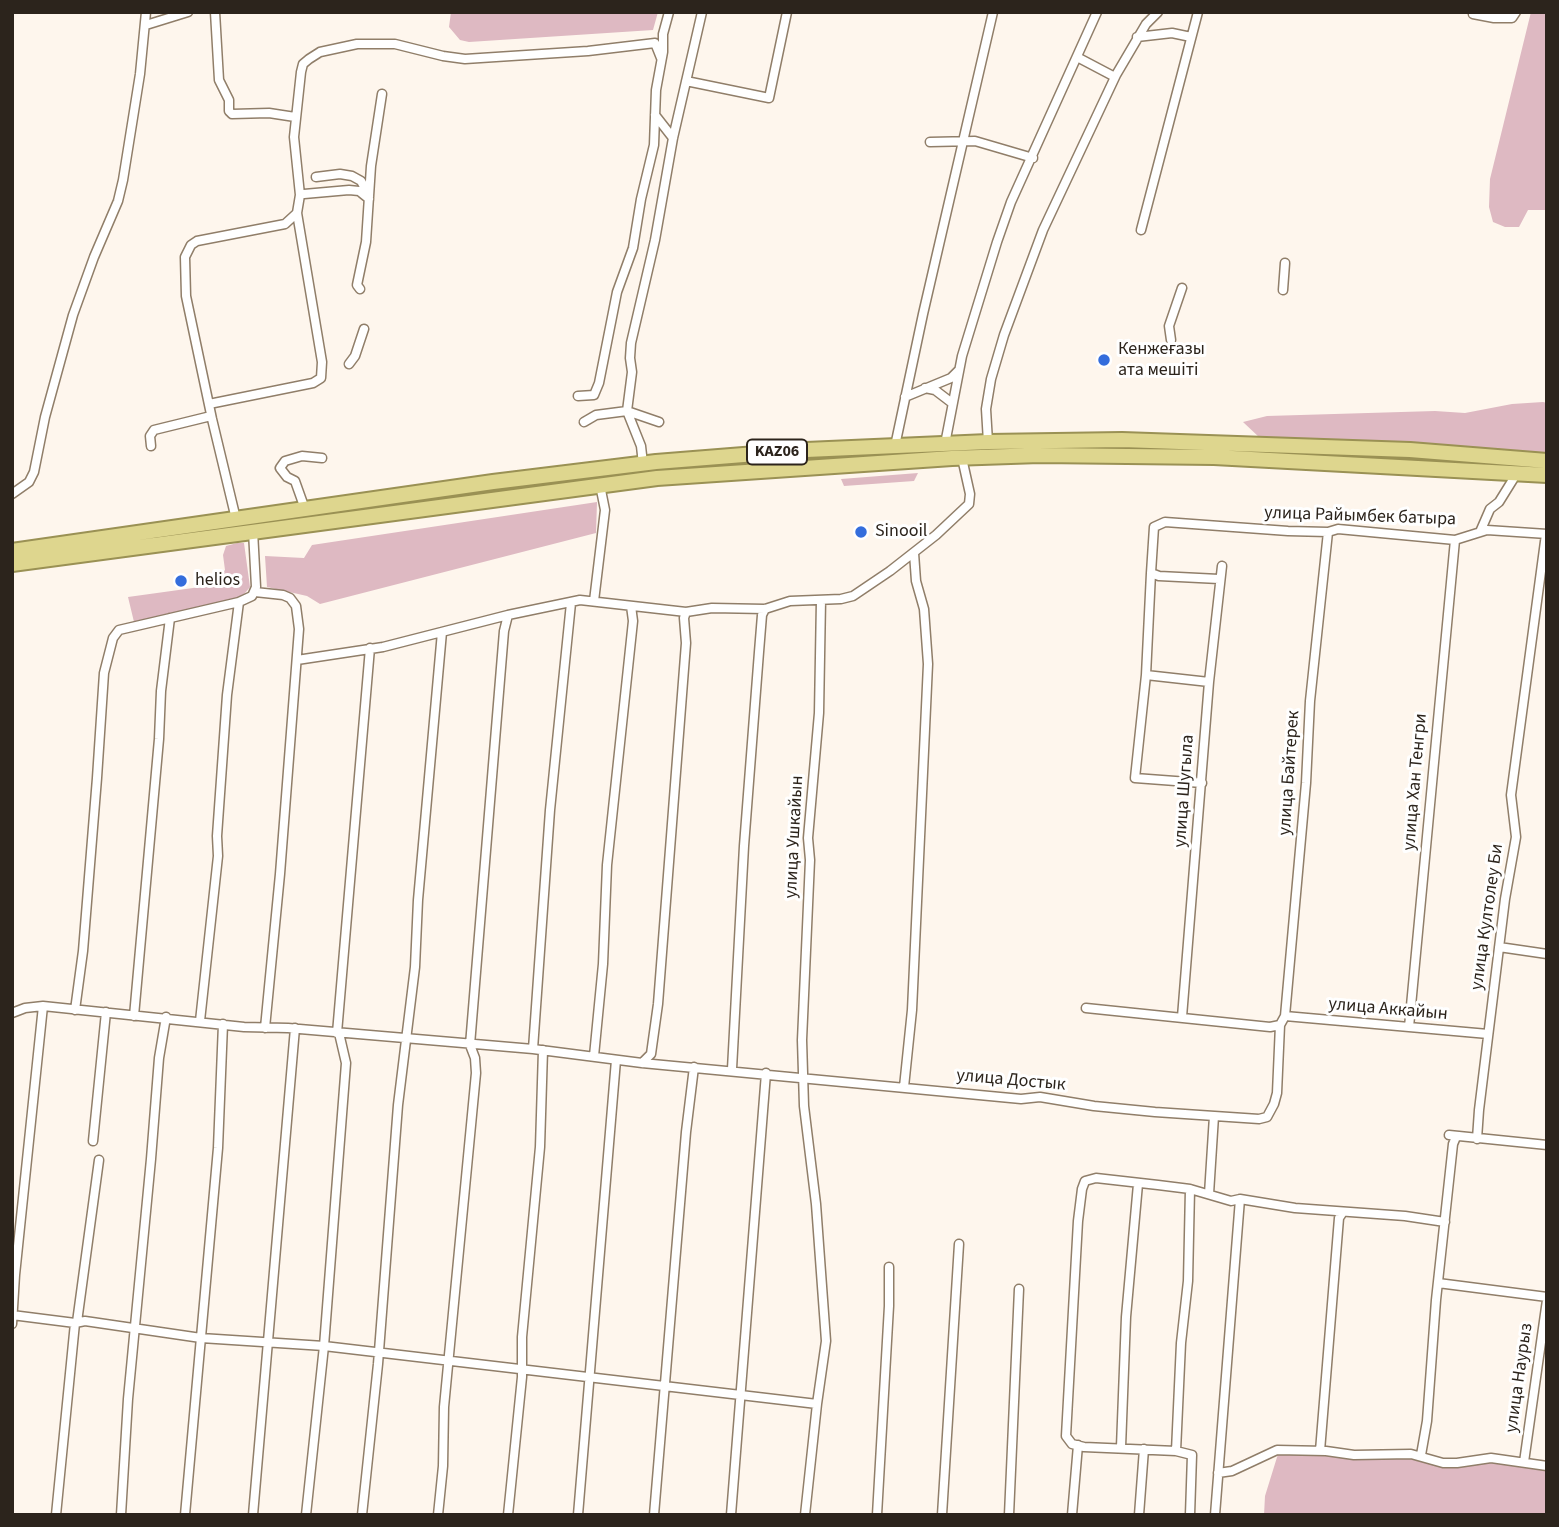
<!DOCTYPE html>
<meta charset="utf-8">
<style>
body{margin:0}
#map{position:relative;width:1559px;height:1527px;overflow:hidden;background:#fef6ed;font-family:"Source Sans 3",sans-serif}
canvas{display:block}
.frame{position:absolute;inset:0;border:14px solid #2c241c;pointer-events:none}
</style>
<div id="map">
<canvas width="1559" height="1527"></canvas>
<div class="frame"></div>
</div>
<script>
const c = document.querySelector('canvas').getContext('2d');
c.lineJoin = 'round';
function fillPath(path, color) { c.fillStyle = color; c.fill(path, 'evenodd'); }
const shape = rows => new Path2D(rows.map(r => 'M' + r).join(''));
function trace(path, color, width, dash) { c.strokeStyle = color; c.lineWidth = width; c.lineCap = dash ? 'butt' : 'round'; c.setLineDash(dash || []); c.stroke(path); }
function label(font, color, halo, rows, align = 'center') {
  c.font = font + ' "Source Sans 3",sans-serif'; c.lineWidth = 6; c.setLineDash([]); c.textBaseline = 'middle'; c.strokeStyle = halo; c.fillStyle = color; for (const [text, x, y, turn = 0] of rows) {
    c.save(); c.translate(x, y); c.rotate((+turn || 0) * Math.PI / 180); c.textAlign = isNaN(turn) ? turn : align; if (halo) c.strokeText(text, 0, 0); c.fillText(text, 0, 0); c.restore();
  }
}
fillPath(shape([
 [451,12,658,12,653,30,469,42,460,40,449,27],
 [1531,12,1547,12,1547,210,1528,210,1519,227,1505,227,1493,222,1489,207,1490,179],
 [1543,402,1547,403,1547,459,1260,438,1243,422,1267,416,1435,411,1465,413,1512,404],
 [913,453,646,476,248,528,246,522,451,494,744,461],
 [918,473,914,481,844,486,841,479],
 [597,502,596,533,320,604,307,596,267,587,265,556,304,558,312,545],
 [237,543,244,543,250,587,241,598,134,622,128,597,193,588,215,583,225,570,223,555,226,546],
 [1278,1454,1417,1456,1429,1464,1449,1466,1486,1462,1547,1469,1547,1515,1264,1515,1265,1496]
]), '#deb9c2');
const minor = shape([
 [215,12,219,80,229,100,229,111,232,114,269,113,295,117],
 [1473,14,1494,18,1512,18,1516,12],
 [146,25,188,12],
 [1137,37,1172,33,1191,37],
 [1077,57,1115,77],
 [686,81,769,98,787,12],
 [655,115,673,138],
 [930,142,975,141,1033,158],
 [316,177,340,174,352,176,361,181,369,196],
 [304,194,349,190,359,191,369,199],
 [1141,230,1198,12],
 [360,289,357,285,366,242,371,166,382,94],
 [1283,290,1285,263],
 [1171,340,1169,326,1182,288],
 [349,364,355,356,364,329],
 [925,388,935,390,952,403],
 [578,396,594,395,599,383,617,292,633,248,641,199,654,145,656,90,663,52,663,34,669,12],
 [905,397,951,378,958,371],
 [209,404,313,383,321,378,322,362,297,213,300,195,294,137,301,72,303,64,309,59,320,52,357,44,395,44,443,56,465,59,588,51,655,43,661,58],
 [584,422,596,415,627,411,659,422],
 [988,442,986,409,991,379,1004,335,1043,230,1116,75,1146,24,1158,12],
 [945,444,962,356,997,242,1011,202,1097,12],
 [151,446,150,436,154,430,211,416],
 [895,446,923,314,993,12],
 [643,464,641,446,627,411,632,372,630,358,631,343,655,240,673,138,702,12],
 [12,494,29,482,34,472,45,417,73,315,94,257,118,201,123,180,140,74,146,12],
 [305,509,295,481,287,477,280,468,285,461,302,456,322,458],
 [236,519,212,419,186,296,185,257,191,245,197,241,285,224,297,213],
 [1480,532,1490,509,1499,502,1517,473],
 [1151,573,1146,675,1135,778,1202,783],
 [1219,579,1159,576,1151,573,1154,527,1165,522,1288,531,1328,532,1338,529,1455,540,1487,530,1547,534],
 [255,592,283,595,290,598,296,606,299,629,280,874,265,1028],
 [594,601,605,510,600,485],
 [297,660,383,647,508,615,580,600,686,612,712,608,765,609,790,601,841,599,853,596,890,571,936,535,969,504,970,494,962,458],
 [1146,675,1209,682],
 [1499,947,1547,954],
 [1086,1008,1270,1027,1280,1025],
 [75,1010,83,951,97,778,104,673,113,638,119,630,239,602,252,596,256,587,253,531],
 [12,1013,25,1008,43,1006,244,1027,288,1028,533,1049,642,1063,1021,1099,1040,1097,1094,1106,1155,1112,1259,1119,1267,1117,1274,1104,1277,1093,1280,1025,1285,1016,1306,783,1310,701,1328,532],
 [134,1016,159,739,161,691,170,618],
 [1285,1016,1488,1034],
 [1182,1017,1209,682,1222,566],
 [200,1021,218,856,217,836,227,695,239,602],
 [1409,1027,1455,540],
 [337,1033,370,648],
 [533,1049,550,810,571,603],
 [594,1056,603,964,607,865,633,621,631,606],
 [642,1063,651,1054,658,1004,686,643,684,618,686,612],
 [732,1069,744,846,759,652,762,615,765,609],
 [904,1087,912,1010,928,664,924,609,916,581,914,553],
 [1449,1135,1547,1145],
 [1477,1139,1479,1110,1505,899,1516,837,1511,795,1546,534],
 [93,1141,106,1012],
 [1209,1194,1214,1116],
 [1438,1283,1547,1297],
 [12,1315,75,1323,85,1321,201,1338,324,1346,817,1404],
 [77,1322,99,1160],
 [12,1324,15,1275,43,1006],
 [1121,1447,1126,1317,1138,1184],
 [1176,1451,1181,1343,1188,1281,1190,1189],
 [1320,1451,1339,1218,1343,1212],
 [1421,1455,1427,1421,1436,1300,1453,1144,1456,1137],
 [1524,1462,1547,1300],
 [1218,1473,1232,1471,1277,1450,1326,1451,1354,1455,1411,1454,1443,1463,1457,1463,1491,1458,1547,1466],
 [56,1515,75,1323],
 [121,1515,128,1399,151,1159,159,1058,166,1017],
 [185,1515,218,1148,223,1024],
 [253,1515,295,1028],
 [306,1515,324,1346,346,1063,339,1033],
 [362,1515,378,1364,398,1105,415,967,418,900,442,632],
 [438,1515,443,1466,444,1407,476,1073,475,1058,470,1045,504,631,508,615],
 [508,1515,522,1377,522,1337,540,1147,543,1050],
 [578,1515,616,1060],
 [654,1515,686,1132,694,1067],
 [731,1515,766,1073],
 [805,1515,817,1404,826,1341,816,1204,804,1106,802,1040,810,860,808,838,819,713,821,600],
 [877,1515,889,1306,889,1267],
 [942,1515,959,1244],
 [1009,1515,1019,1289],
 [1072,1515,1078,1445],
 [1139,1515,1144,1449],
 [1190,1515,1192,1455,1176,1451,1084,1447,1072,1444,1066,1436,1078,1221,1082,1189,1085,1181,1096,1178,1158,1185,1190,1189,1231,1201,1240,1199,1295,1208,1405,1216,1445,1222],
 [1215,1515,1240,1199]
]);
const trunk = shape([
 [12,551,493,482,656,462,806,450,988,442,1122,440,1410,450,1547,461],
 [12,564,657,478,952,458,1040,455,1214,457,1547,475]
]);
trace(minor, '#907e69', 11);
trace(trunk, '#9a9154', 18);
trace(minor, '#fff', 8);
trace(trunk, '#ded68e', 14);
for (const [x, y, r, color] of [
 [1104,360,7,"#346ddc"],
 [861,532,7,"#346ddc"],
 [181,581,7,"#346ddc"]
]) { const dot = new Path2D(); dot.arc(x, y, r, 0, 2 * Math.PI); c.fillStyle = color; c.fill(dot); trace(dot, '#fff', 2.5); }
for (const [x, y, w] of [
 [777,452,60]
]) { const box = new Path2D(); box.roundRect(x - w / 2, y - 12.5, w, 25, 5); c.fillStyle = '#fff'; c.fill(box); trace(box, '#2c241c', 2); }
label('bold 16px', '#2c241c', null, [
 ["KАZ06",777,452]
]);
label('18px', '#2c241c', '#fff', [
 ["Кенжеғазы",1118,350],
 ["ата мешіті",1118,371],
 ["Sinooil",875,532],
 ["helios",195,581]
], 'left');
label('18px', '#2c241c', '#fff', [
 ["улица Райымбек батыра",1360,517,2],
 ["улица Байтерек",1290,773,-86],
 ["улица Хан Тенгри",1416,782,-85],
 ["улица Шугыла",1185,791,-86],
 ["улица Ушкайын",795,837,-87],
 ["улица Култолеу Би",1488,917,-82],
 ["улица Аккайын",1388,1010,5],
 ["улица Достык",1011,1081,5],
 ["улица Наурыз",1520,1378,-82]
]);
</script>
